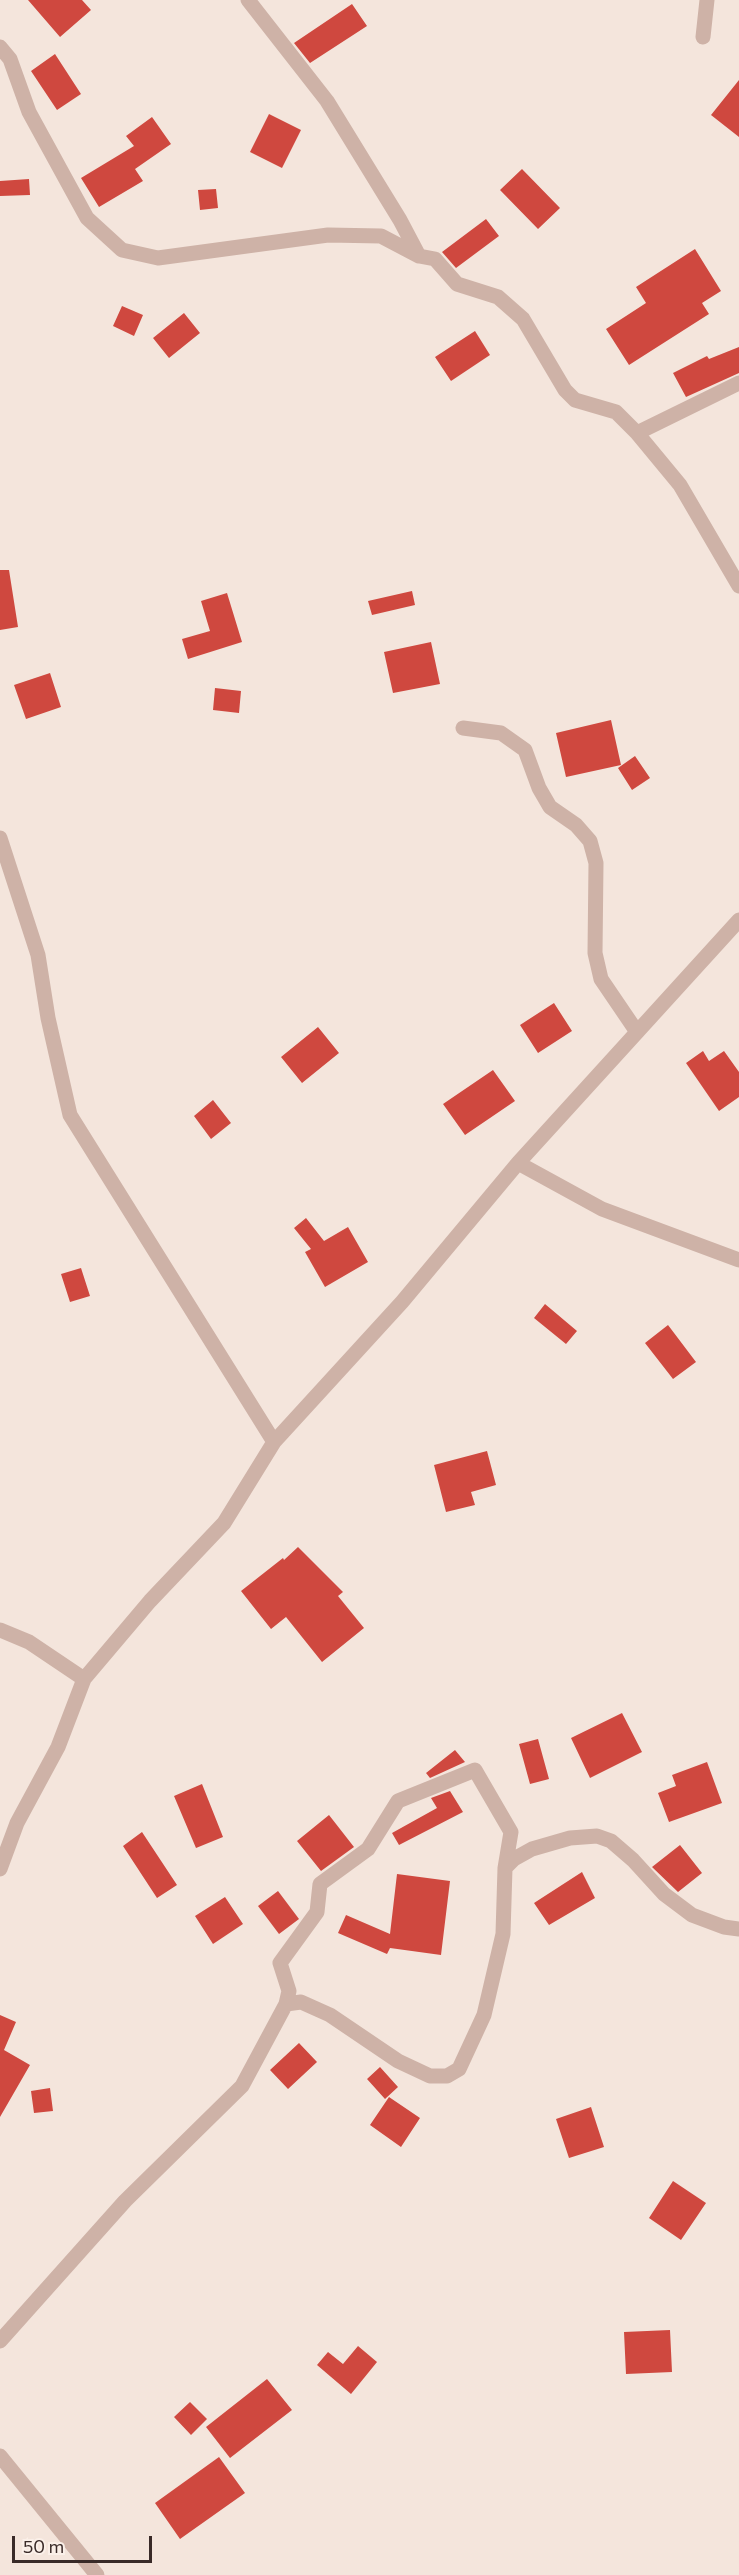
<!DOCTYPE html>
<style>
body{margin:0}
#map{position:relative;width:739px;height:2575px;overflow:hidden;background:#f4e5dc;font-family:Commissioner,sans-serif}
canvas{display:block}
.scale{position:absolute;left:12px;top:2536px;width:140px;height:27px;box-sizing:border-box;border:3px solid #392a28;border-top:0;padding-left:8px;font-size:18px;line-height:21px;white-space:nowrap;color:#392a28;-webkit-text-stroke:4px #fbf0e9;paint-order:stroke}
</style>
<div id="map">
<canvas width="739" height="2575"></canvas>
<div class="scale">50 m</div>
</div>
<script>
const c = document.querySelector('canvas').getContext('2d');
c.lineJoin = 'round';
function fillPath(path, color) { c.fillStyle = color; c.fill(path, 'evenodd'); }
const shape = rows => new Path2D(rows.map(r => 'M' + r).join(''));
function trace(path, color, width, dash) { c.strokeStyle = color; c.lineWidth = width; c.lineCap = dash ? 'butt' : 'round'; c.setLineDash(dash || []); c.stroke(path); }
fillPath(shape([
 [28,0,82,0,91,10,60,37],
 [352,4,367,26,310,63,294,43],
 [55,54,81,94,57,110,31,71],
 [739,80,739,137,711,115],
 [269,114,301,130,282,168,250,152],
 [152,117,171,144,135,169,143,181,99,207,81,178,134,146,126,136],
 [522,169,560,208,538,229,500,190],
 [29,179,30,195,0,196,0,181],
 [216,189,218,208,200,210,198,190],
 [486,219,499,236,456,268,442,252],
 [695,249,721,291,702,303,709,314,629,365,606,329,646,303,636,287],
 [122,306,143,315,134,336,113,326],
 [184,313,200,333,169,358,153,338],
 [475,331,490,355,451,381,435,357],
 [739,347,739,373,686,397,673,373,707,356,709,359],
 [0,570,9,570,18,627,0,630],
 [412,591,415,605,372,615,368,601],
 [227,593,242,642,188,659,182,639,210,631,201,601],
 [431,642,440,684,393,693,384,652],
 [50,673,61,707,26,719,14,685],
 [215,688,241,691,239,713,213,710],
 [611,720,621,765,566,777,556,733],
 [635,756,650,778,632,790,618,768],
 [554,1003,572,1031,538,1053,520,1025],
 [318,1027,339,1053,302,1083,281,1057],
 [703,1051,709,1061,724,1051,739,1072,739,1097,719,1111,686,1063],
 [493,1070,515,1101,465,1135,443,1104],
 [213,1100,231,1123,211,1139,194,1116],
 [306,1218,324,1241,348,1227,368,1262,325,1287,305,1252,311,1249,294,1228],
 [81,1268,90,1296,70,1302,61,1274],
 [545,1304,577,1331,566,1344,534,1318],
 [668,1325,696,1362,673,1379,645,1343],
 [487,1451,496,1485,471,1492,475,1505,446,1512,434,1465],
 [298,1547,343,1592,338,1596,364,1628,322,1662,286,1617,271,1629,241,1591,283,1558,284,1560],
 [622,1713,642,1752,590,1778,571,1738],
 [538,1739,549,1779,530,1784,519,1744],
 [455,1750,465,1762,430,1778,426,1773],
 [707,1762,722,1803,669,1822,658,1793,676,1786,672,1775],
 [202,1784,223,1837,196,1848,174,1796],
 [450,1791,463,1812,399,1845,392,1833,437,1808,431,1798],
 [329,1815,354,1847,321,1871,297,1841],
 [142,1832,177,1885,157,1898,123,1846],
 [680,1845,702,1873,678,1892,652,1867],
 [582,1872,595,1898,549,1925,534,1903],
 [397,1874,450,1881,441,1955,390,1948,387,1954,338,1933,346,1915,390,1934],
 [278,1891,299,1919,279,1934,258,1906],
 [225,1897,243,1924,213,1944,195,1916],
 [0,2015,16,2022,4,2050,30,2065,0,2117],
 [299,2043,317,2062,288,2089,270,2070],
 [380,2067,398,2087,385,2099,367,2079],
 [50,2088,53,2111,34,2113,31,2091],
 [389,2097,420,2118,401,2147,370,2125],
 [591,2107,604,2147,569,2158,556,2119],
 [673,2181,706,2203,681,2240,649,2218],
 [670,2330,672,2372,626,2374,624,2332],
 [358,2346,377,2362,351,2394,317,2365,328,2352,343,2364],
 [267,2379,292,2410,230,2458,206,2427],
 [190,2402,207,2419,191,2435,174,2417],
 [219,2457,245,2493,180,2539,155,2503]
]), '#cf483f');
trace(shape([
 [248,0,327,101,400,220,419,256],
 [703,37,707,0],
 [0,47,10,59,29,112,87,218,122,250,158,258,328,235,381,236,419,256,435,259,457,284,498,297,523,319,565,390,575,400,616,412,637,433,680,485,739,586],
 [637,433,739,383],
 [463,728,501,733,525,750,539,788,550,807,576,825,590,841,596,863,595,953,601,979,637,1032],
 [0,838,38,955,48,1018,70,1115,274,1442],
 [518,1163,602,1209,739,1260],
 [0,1630,29,1642,84,1679],
 [0,1869,17,1823,58,1747,84,1679,150,1601,224,1523,274,1442,402,1302,518,1163,739,920],
 [286,2004,301,2002,330,2015,398,2061,430,2076,447,2076,459,2069,484,2015,503,1934,505,1868,514,1859,532,1849,570,1838,597,1836,611,1841,633,1860,664,1894,692,1915,724,1927,739,1929],
 [0,2341,125,2201,242,2086,286,2004,289,1991,280,1963,317,1912,320,1884,368,1849,398,1801,475,1770,511,1832,505,1868],
 [0,2456,97,2575]
]), '#ceb2a7', 15);
</script>
